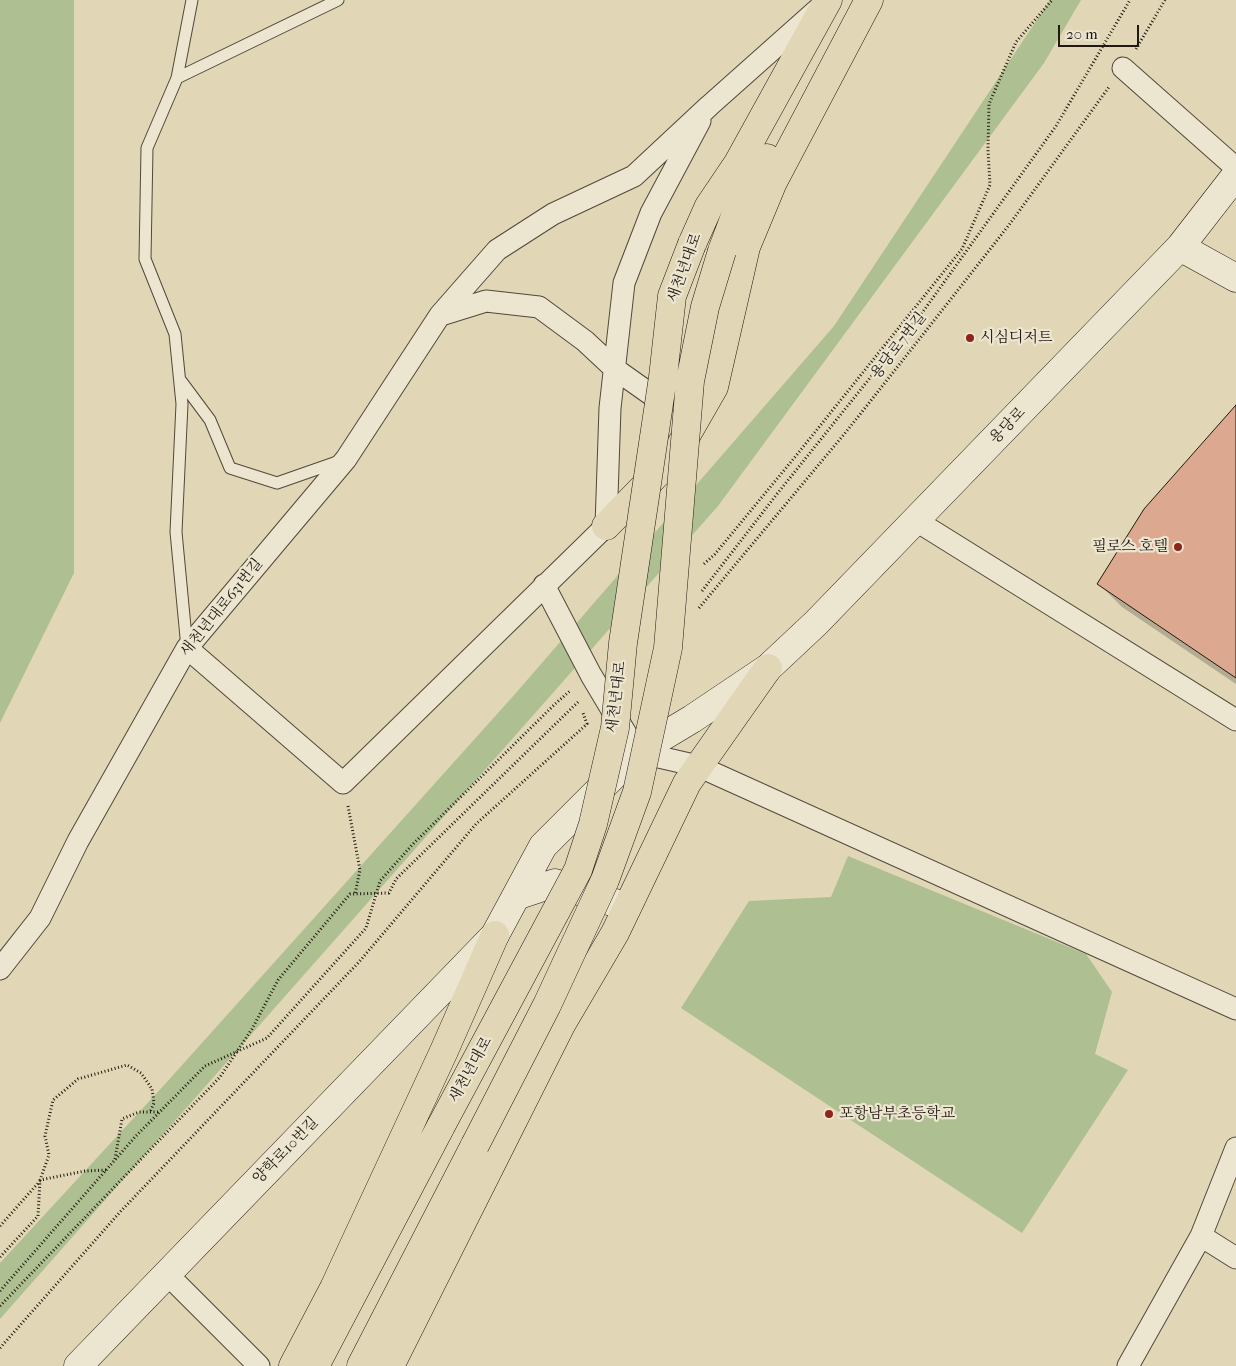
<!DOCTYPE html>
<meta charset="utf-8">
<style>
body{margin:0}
#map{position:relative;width:1236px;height:1366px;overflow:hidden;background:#e1d7b7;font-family:"IM FELL French Canon",serif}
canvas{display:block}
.scale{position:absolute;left:1058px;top:25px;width:81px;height:22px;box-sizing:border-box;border:2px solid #211911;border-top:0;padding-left:6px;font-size:15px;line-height:18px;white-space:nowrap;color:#211911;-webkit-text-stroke:4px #ece5d0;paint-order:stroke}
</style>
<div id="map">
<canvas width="1236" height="1366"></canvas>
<div class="scale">20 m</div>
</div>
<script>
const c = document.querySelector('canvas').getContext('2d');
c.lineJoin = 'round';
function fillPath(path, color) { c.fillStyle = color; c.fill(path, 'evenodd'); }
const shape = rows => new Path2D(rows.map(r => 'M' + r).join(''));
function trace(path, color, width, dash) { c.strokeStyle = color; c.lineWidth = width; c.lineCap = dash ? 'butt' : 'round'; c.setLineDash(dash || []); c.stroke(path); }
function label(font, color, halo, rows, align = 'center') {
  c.font = font + ' "IM FELL French Canon","Noto Serif KR",serif'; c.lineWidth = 4.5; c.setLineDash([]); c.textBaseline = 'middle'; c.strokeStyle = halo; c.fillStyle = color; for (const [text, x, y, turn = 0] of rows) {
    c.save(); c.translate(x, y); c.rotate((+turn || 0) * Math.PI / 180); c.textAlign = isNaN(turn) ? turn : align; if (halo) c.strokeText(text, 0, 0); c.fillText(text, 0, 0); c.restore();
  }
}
fillPath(shape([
 [0,0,74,0,74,573,0,723],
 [1050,0,1081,0,1044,63,718,506,0,1319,0,1263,166,1083,515,694,834,326],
 [848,856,1086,954,1112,992,1095,1054,1128,1070,1022,1233,681,1008,749,901,831,897]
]), '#aebf92');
fillPath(shape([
 [1236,407,1236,684,1122,607,1099,584]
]), '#0003');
const building = shape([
 [1236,405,1236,678,1097,584,1144,509,1236,405]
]);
fillPath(building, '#dca890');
trace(building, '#211911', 1);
const lane = shape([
 [177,78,338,0],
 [181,381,210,420,230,468,277,483,340,461],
 [187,648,176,532,182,404,175,334,145,259,147,148,177,78,192,0]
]);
const street = shape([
 [1123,68,1236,168],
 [441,315,486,301,539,307,585,341,615,369,656,398,673,400,702,391],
 [915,520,1236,720],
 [544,585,591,675,637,752,698,766,1236,1009],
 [187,648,343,783,606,526,610,408,624,283,651,213,700,121],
 [0,969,40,918,78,841,187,648,346,459,440,315,497,250,553,214,634,176,709,106,818,9],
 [1201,1236,1236,1258],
 [167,1274,259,1366],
 [1128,1366,1201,1236,1236,1148]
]);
const secondary = shape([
 [1180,247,1236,278],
 [516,896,555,883,627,907],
 [78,1366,495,935,543,846,637,752,692,719,768,668,816,623,1180,247,1236,175]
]);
const primary = shape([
 [692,244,709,206,738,163,828,0],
 [722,251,734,219,767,158],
 [606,526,675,455,714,387,746,247,773,182,869,0],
 [293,1366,334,1288,444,1051,495,935],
 [315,1366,441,1126],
 [361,1366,475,1145],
 [390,1366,561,1025,615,933,687,783,768,668]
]);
trace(lane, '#51483a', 13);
trace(street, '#51483a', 23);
trace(secondary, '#211911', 29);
trace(primary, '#211911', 29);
trace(shape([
 [1136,49,1165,0],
 [704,564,715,554,795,457,962,249,990,185,988,150,989,104,1016,42,1052,0],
 [702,591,777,494,922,313,1056,126,1130,0],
 [699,608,846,432,925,332,1009,225,1109,87],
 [348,806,360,870,355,894],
 [115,1159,122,1119,139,1112,159,1112],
 [106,1170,85,1171,40,1180,49,1155,45,1136,53,1100,78,1079,127,1065,141,1073,152,1089,154,1103,150,1112],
 [0,1226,40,1181],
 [0,1257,38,1216,40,1180],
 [0,1291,135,1137,205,1066,267,1038,366,928,380,881,412,845,555,704,571,690],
 [0,1306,220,1077,252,1029,278,980,350,894,389,893,396,879,578,702],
 [0,1348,120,1212,359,962,476,824,587,724,583,713]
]), '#211911', 3, [1, 2.5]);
trace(lane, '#ece5d0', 11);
trace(street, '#ece5d0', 21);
trace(secondary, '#ece5d0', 28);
trace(primary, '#e1d7b7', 28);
const primaryBridge = shape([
 [441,1126,578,870,593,824,615,728,623,643,663,377,672,296,692,244],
 [475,1145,547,1005,605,880,637,792,668,648,690,381,705,307,722,251]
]);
trace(primaryBridge, '#211911', 29, []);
trace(primaryBridge, '#e1d7b7', 28);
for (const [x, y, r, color] of [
 [970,338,5,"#8f2418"],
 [1178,547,5,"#8f2418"],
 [829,1114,5,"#8f2418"]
]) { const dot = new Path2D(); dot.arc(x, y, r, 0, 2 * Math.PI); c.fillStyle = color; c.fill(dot); trace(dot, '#ece5d0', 2); }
label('15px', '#211911', '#ece5d0', [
 ["새천년대로",685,268,-70],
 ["용당로7번길",899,346,-52],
 ["용당로",1008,426,-46],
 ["새천년대로631번길",222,608,-51],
 ["새천년대로",617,697,-83],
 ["새천년대로",471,1070,-61],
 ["양학로10번길",286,1151,-46]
]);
label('15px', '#211911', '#ece5d0', [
 ["시심디저트",980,338],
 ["필로스 호텔",1168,547,"right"],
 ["포항남부초등학교",839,1114]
], 'left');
</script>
